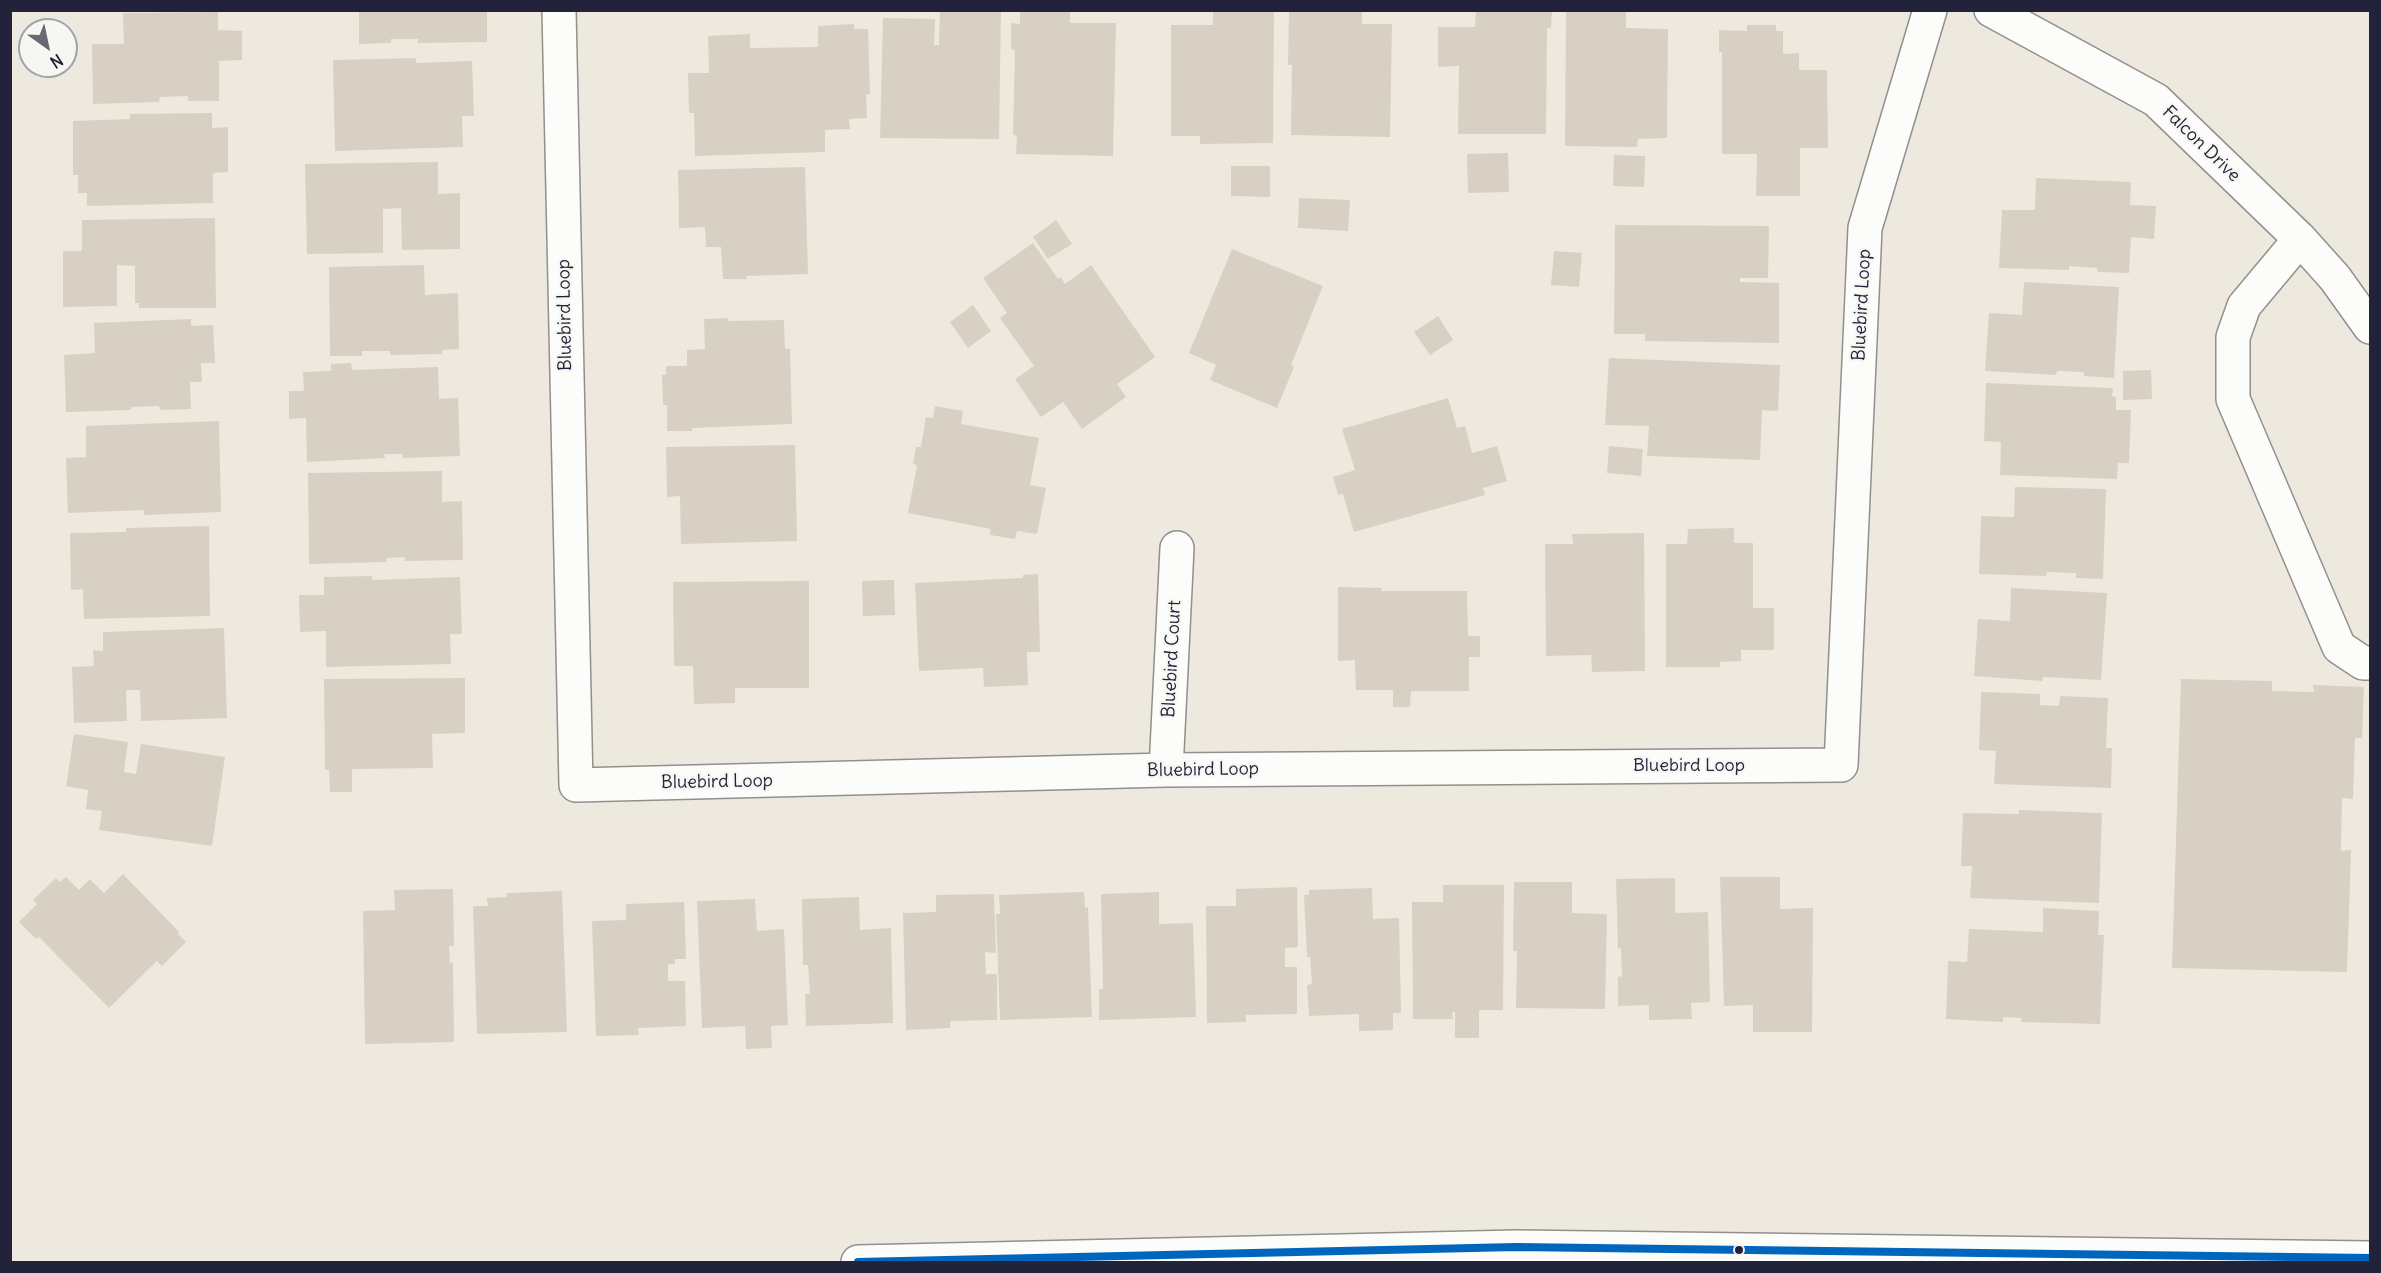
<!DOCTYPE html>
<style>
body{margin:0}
#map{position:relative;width:2381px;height:1273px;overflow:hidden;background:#eee9df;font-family:Delius,sans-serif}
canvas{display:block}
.frame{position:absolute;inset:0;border:12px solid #22223b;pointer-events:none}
.north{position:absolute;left:18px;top:18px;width:60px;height:60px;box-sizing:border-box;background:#f6f6f2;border:2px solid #a1a1a9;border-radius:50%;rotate:147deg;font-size:16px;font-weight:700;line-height:24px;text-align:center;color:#22223b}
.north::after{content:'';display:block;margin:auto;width:21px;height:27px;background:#696874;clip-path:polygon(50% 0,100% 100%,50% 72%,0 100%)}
</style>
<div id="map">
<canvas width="2381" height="1273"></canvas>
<div class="frame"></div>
<div class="north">N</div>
</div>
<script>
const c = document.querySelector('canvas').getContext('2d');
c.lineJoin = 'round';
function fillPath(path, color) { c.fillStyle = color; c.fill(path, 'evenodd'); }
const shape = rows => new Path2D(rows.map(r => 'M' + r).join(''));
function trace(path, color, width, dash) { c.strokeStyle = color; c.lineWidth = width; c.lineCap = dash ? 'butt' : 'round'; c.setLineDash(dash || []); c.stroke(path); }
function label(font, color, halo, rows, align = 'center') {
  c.font = font + ' Delius,sans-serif'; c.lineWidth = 4.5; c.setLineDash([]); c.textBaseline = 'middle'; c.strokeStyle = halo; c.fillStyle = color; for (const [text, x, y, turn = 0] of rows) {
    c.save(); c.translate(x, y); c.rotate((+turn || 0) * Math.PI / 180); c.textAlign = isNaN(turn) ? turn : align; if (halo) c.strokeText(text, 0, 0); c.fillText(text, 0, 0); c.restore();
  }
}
fillPath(shape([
 [359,10,487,10,487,42,418,43,418,39,391,39,391,43,359,44],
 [940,10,1001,10,999,139,880,138,883,18,935,19,934,45,939,45],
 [1020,10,1070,10,1070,23,1116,23,1113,156,1016,154,1017,136,1013,135,1015,50,1011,49,1011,23,1020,24],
 [1213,10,1274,10,1273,143,1200,144,1200,136,1171,136,1171,25,1213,25],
 [1289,10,1362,10,1362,24,1392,24,1390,137,1291,135,1292,65,1288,65],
 [1626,10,1626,28,1668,29,1667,138,1638,139,1637,147,1565,146,1566,11],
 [1476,11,1552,12,1551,28,1547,28,1546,134,1458,134,1459,66,1438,67,1438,27,1475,27],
 [218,12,218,30,242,31,242,60,219,61,219,101,188,101,188,96,160,97,159,102,93,104,92,44,124,44,123,13],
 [854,24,854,29,868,29,870,94,866,95,867,118,849,119,850,129,825,130,825,152,695,156,694,113,689,113,688,73,709,73,708,36,750,34,750,48,818,47,818,26],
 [1747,25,1776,25,1776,31,1783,31,1783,54,1799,53,1799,70,1827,70,1828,148,1800,148,1800,196,1756,196,1757,154,1722,154,1722,52,1719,52,1719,30,1747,31],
 [416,58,416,63,472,61,474,116,462,116,463,147,335,151,333,60],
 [212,113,212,128,228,127,228,172,213,173,213,203,87,206,87,193,78,193,78,175,73,175,73,121,130,119,130,114],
 [1508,153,1509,192,1468,193,1467,154],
 [1614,155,1645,156,1644,187,1613,186],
 [438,162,438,194,460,193,460,249,402,250,401,208,383,209,383,253,307,254,305,164],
 [1231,166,1270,166,1270,197,1231,196],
 [805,167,808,274,746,276,747,279,723,279,721,247,706,247,705,227,679,228,678,170],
 [2036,178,2131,182,2130,205,2156,206,2154,239,2131,237,2129,273,2098,272,2097,268,2069,266,2069,270,1999,268,2002,210,2035,210],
 [1299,198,1350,200,1348,231,1298,228],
 [215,218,216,308,139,308,139,303,135,303,135,266,117,265,117,306,63,307,63,251,82,251,82,220],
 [1056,220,1072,244,1048,259,1033,237],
 [1615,225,1769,226,1768,278,1740,278,1740,282,1779,283,1779,343,1645,341,1645,334,1614,334],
 [1033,243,1058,279,1061,277,1065,284,1091,265,1155,357,1117,384,1126,397,1082,429,1063,402,1041,417,1015,379,1034,366,1000,318,1007,313,983,278],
 [1232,249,1323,286,1291,365,1294,367,1277,408,1210,380,1216,365,1189,353],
 [1554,251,1582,253,1579,287,1551,285],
 [424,265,425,295,458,293,459,349,442,350,442,354,390,355,390,351,362,351,362,356,330,356,329,267],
 [2024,282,2119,287,2114,378,2084,376,2084,372,2057,371,2056,375,1985,371,1989,313,2022,315],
 [973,305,991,331,968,348,950,322],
 [1438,316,1453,340,1430,355,1414,332],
 [728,318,728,321,784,320,785,349,790,349,792,424,692,428,692,431,667,431,667,405,663,405,662,375,666,375,666,366,687,366,687,350,705,349,704,319],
 [191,319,191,326,213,325,215,363,201,363,202,382,190,382,191,409,160,410,159,406,131,407,131,410,66,412,64,355,95,353,94,323],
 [1609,358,1780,365,1778,411,1762,410,1760,460,1647,456,1649,426,1605,425],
 [351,363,352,370,438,367,439,399,458,398,460,456,403,458,402,454,384,454,385,458,307,462,306,418,289,419,289,391,304,391,303,372,331,371,331,364],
 [2151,370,2152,399,2123,400,2123,371],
 [1986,383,2113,388,2112,396,2116,397,2116,410,2131,410,2129,463,2118,463,2117,479,2000,475,2001,442,1984,441],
 [1448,398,1457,428,1465,426,1472,453,1497,446,1507,481,1483,488,1485,495,1354,532,1343,494,1338,495,1333,477,1355,470,1342,429],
 [935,406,963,411,961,424,1039,438,1030,485,1046,488,1037,534,1017,531,1015,539,990,535,991,529,908,513,917,465,913,464,916,447,921,447,926,417,933,418],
 [219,421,221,512,144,515,144,510,68,513,66,458,86,457,86,426],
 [795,445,797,541,681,544,680,496,667,497,666,447],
 [1609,446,1643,449,1641,476,1607,473],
 [442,471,442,502,462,501,463,560,405,561,405,557,387,558,386,562,309,564,308,473],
 [2015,487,2106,489,2103,579,2076,578,2076,573,2047,572,2046,576,1979,574,1981,516,2014,517],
 [209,526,210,616,84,619,83,589,71,590,70,533,126,532,126,528],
 [1734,528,1734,543,1753,543,1753,608,1774,608,1774,650,1741,650,1741,661,1720,662,1720,667,1666,667,1666,544,1687,544,1688,529],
 [1644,533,1645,671,1592,672,1591,655,1546,656,1545,544,1573,544,1572,534],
 [1038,574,1040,652,1027,652,1028,685,984,687,983,668,919,671,915,583,1023,578,1023,575],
 [372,576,372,580,460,577,462,634,450,634,451,664,326,667,326,631,300,632,299,595,324,595,324,577],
 [894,580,895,615,863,616,862,581],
 [809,581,809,688,735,688,735,703,694,704,693,666,674,666,673,582],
 [1338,587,1382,588,1381,591,1467,591,1468,636,1480,636,1480,657,1469,657,1469,691,1411,691,1410,707,1393,707,1393,690,1356,690,1355,660,1338,661],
 [2011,588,2107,593,2101,680,2043,677,2042,681,1974,676,1978,619,2010,621],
 [224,628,227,718,141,721,140,690,126,690,127,721,74,723,72,667,94,666,93,650,103,651,103,632],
 [465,678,465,733,432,734,433,768,352,769,352,792,330,792,329,770,325,770,324,679],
 [2181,679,2272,681,2272,691,2314,692,2313,685,2364,687,2362,738,2355,738,2353,799,2342,798,2341,851,2351,850,2347,972,2172,968],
 [1981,692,2040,694,2040,705,2059,706,2060,696,2108,698,2106,748,2112,748,2111,788,1994,784,1996,751,1979,750],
 [74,734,128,742,124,772,136,774,141,744,225,757,212,846,99,830,102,811,86,809,88,790,66,786],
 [2019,810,2102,813,2099,903,1970,898,1972,866,1961,866,1963,813,2019,814],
 [123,874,179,932,178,934,186,942,162,966,157,961,109,1008,39,937,36,939,19,922,37,904,33,900,56,878,60,882,66,877,79,890,90,879,104,893],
 [1720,877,1780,877,1780,909,1813,908,1812,1032,1753,1032,1753,1005,1724,1006],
 [1675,878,1675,913,1708,912,1710,1002,1691,1003,1692,1019,1649,1020,1649,1005,1618,1006,1618,976,1622,977,1621,948,1618,949,1616,879],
 [1514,882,1572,882,1572,913,1607,914,1605,1009,1516,1008,1517,951,1513,951],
 [1443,885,1504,885,1503,1010,1479,1010,1479,1038,1455,1038,1455,1012,1452,1012,1453,1019,1413,1019,1412,902,1443,902],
 [1297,887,1298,947,1285,948,1285,967,1297,967,1297,1014,1246,1015,1246,1022,1207,1023,1206,906,1236,906,1236,889],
 [1372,888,1373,919,1399,918,1401,1013,1393,1013,1393,1030,1359,1031,1359,1014,1309,1016,1307,985,1312,984,1310,957,1307,957,1304,895,1309,895,1309,890],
 [453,889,454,946,449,946,450,963,453,962,454,1042,365,1044,363,911,395,910,394,890],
 [562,891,567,1032,477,1034,473,906,488,906,487,898,506,897,507,893],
 [1084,892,1085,908,1088,907,1092,1017,1000,1020,996,914,1000,914,999,895],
 [1159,892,1159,924,1193,923,1196,1017,1099,1020,1099,989,1103,989,1101,894],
 [994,894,996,953,985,952,986,974,997,974,997,1020,950,1021,950,1028,906,1030,903,913,936,912,936,895],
 [859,897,860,930,891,928,893,1023,806,1026,805,994,810,994,808,965,803,965,802,899],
 [755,899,757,931,784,929,788,1025,771,1026,772,1048,746,1049,745,1026,702,1028,697,901],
 [684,902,686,959,675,959,675,964,668,964,668,981,685,981,686,1026,638,1028,639,1035,596,1036,592,921,626,920,626,904],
 [2043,908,2099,911,2098,935,2104,935,2100,1024,2021,1022,2022,1018,2003,1017,2003,1022,1946,1019,1948,961,1967,962,1969,929,2043,932]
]), '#d9d0c4');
const minor = shape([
 [559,10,576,785,1166,770,1841,765,1865,228,1930,10],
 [1991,10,2156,100,2300,239,2335,278,2370,327],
 [2300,239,2244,306,2233,337,2233,399,2339,647,2363,663,2370,663],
 [1166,770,1177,548]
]);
const major = shape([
 [858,1262,1516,1247,2370,1258]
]);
trace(minor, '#928f8f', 36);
trace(major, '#928f8f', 36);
trace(minor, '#fcfcfa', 33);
trace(major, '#fcfcfa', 33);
trace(shape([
 [858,1262,1516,1247,2370,1258]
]), '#0065bd', 8);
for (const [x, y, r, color] of [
 [1739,1250,5,"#22223b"]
]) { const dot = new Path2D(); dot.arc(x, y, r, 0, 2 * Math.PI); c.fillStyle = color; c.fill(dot); trace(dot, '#f6f6f2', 2); }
label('18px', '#22223b', '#f6f6f2', [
 ["Falcon Drive",2201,144,44],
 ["Bluebird Loop",1862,305,-87],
 ["Bluebird Loop",565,315,-91],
 ["Bluebird Court",1172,659,-87],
 ["Bluebird Loop",1689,766],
 ["Bluebird Loop",1203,770,-1],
 ["Bluebird Loop",717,782,-1]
]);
</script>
